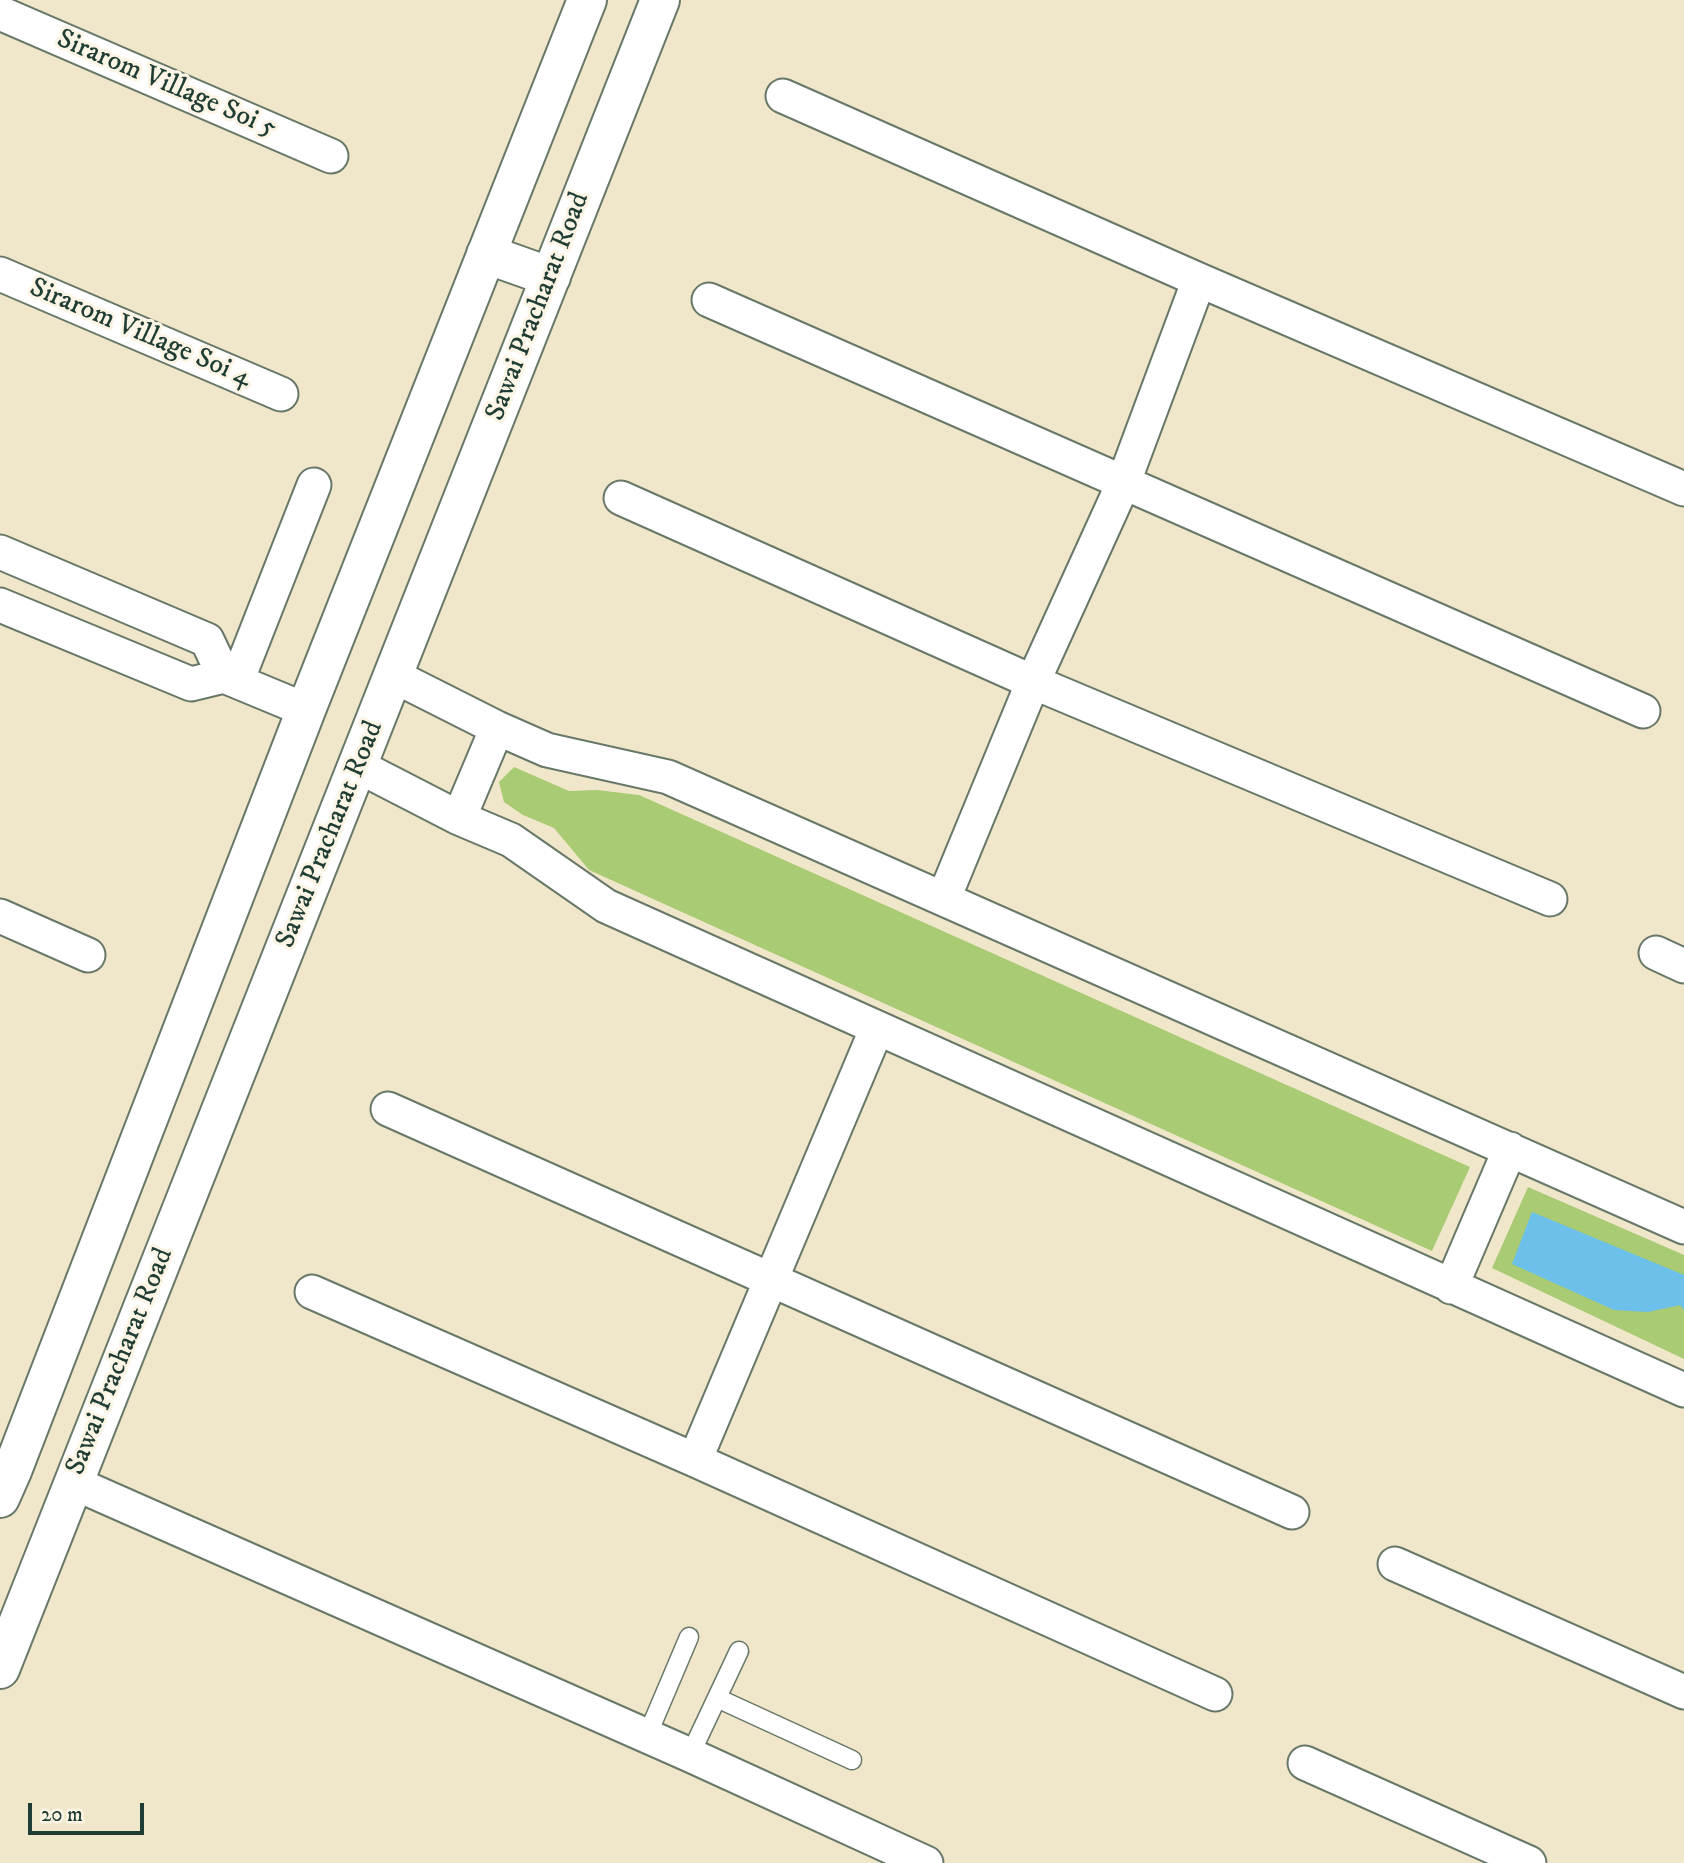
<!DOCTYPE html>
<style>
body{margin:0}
#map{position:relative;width:1684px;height:1863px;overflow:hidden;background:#f0e6c9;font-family:"IM FELL DW Pica",serif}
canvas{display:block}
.scale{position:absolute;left:28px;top:1803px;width:116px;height:32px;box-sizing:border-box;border:4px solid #1f3d34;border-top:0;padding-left:9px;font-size:21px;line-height:24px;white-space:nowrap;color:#1f3d34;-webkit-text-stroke:5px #fcf5e5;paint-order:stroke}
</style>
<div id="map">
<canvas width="1684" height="1863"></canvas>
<div class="scale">20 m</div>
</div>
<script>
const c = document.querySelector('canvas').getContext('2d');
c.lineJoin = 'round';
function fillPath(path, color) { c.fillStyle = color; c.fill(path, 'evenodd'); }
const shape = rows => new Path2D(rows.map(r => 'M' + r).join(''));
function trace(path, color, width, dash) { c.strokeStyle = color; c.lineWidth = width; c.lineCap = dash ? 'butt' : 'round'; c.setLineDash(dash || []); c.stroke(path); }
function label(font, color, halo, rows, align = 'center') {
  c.font = font + ' "IM FELL DW Pica",serif'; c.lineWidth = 6; c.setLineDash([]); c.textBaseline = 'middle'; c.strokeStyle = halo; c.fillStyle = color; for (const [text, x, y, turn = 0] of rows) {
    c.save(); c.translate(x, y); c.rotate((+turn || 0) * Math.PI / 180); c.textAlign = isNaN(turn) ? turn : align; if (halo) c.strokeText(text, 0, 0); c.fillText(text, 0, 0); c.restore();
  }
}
fillPath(shape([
 [514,767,569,791,597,790,639,795,1470,1167,1432,1251,589,870,554,828,523,815,504,802,499,782],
 [1528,1187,1684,1255,1684,1359,1492,1268]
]), '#a8cb74');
fillPath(shape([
 [1532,1212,1684,1275,1684,1310,1680,1305,1648,1312,1614,1310,1512,1264]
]), '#6cc0e9');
const service = shape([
 [717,1698,852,1760],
 [647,1736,689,1637],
 [690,1755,739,1651]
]);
const minor = shape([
 [0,13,331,156],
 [783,96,1199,280,1684,489],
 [0,274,281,394],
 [709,300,1643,711],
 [621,498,1033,682,1550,899],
 [0,552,207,640,224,676],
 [0,605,191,684,224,676,306,710],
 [394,676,497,728,547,750,668,777,1684,1227],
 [237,681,314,485],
 [358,766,459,818,511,840,606,906,1684,1390],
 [459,818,497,728],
 [944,898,1033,682,1123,484,1199,280],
 [0,916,88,955],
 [1656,953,1684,966],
 [388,1109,1292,1512],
 [1451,1287,1510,1149],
 [312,1292,695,1460,1215,1694],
 [695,1460,877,1028],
 [74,1483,690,1755,926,1863],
 [1395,1564,1684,1692],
 [1305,1763,1529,1863]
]);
const secondary = shape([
 [486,254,551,277],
 [0,1498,12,1471,306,710,587,0],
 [0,1669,660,0]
]);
trace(service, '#687868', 21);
trace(minor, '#687868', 37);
trace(secondary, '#687868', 42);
trace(service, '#fff', 18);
trace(minor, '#fff', 33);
trace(secondary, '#fff', 38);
label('28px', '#1f3d34', '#fcf5e5', [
 ["Sirarom Village Soi 5",166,85,23],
 ["Sawai Pracharat Road",539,307,-69],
 ["Sirarom Village Soi 4",140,334,23],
 ["Sawai Pracharat Road",331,835,-68],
 ["Sawai Pracharat Road",121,1362,-68]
]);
</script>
